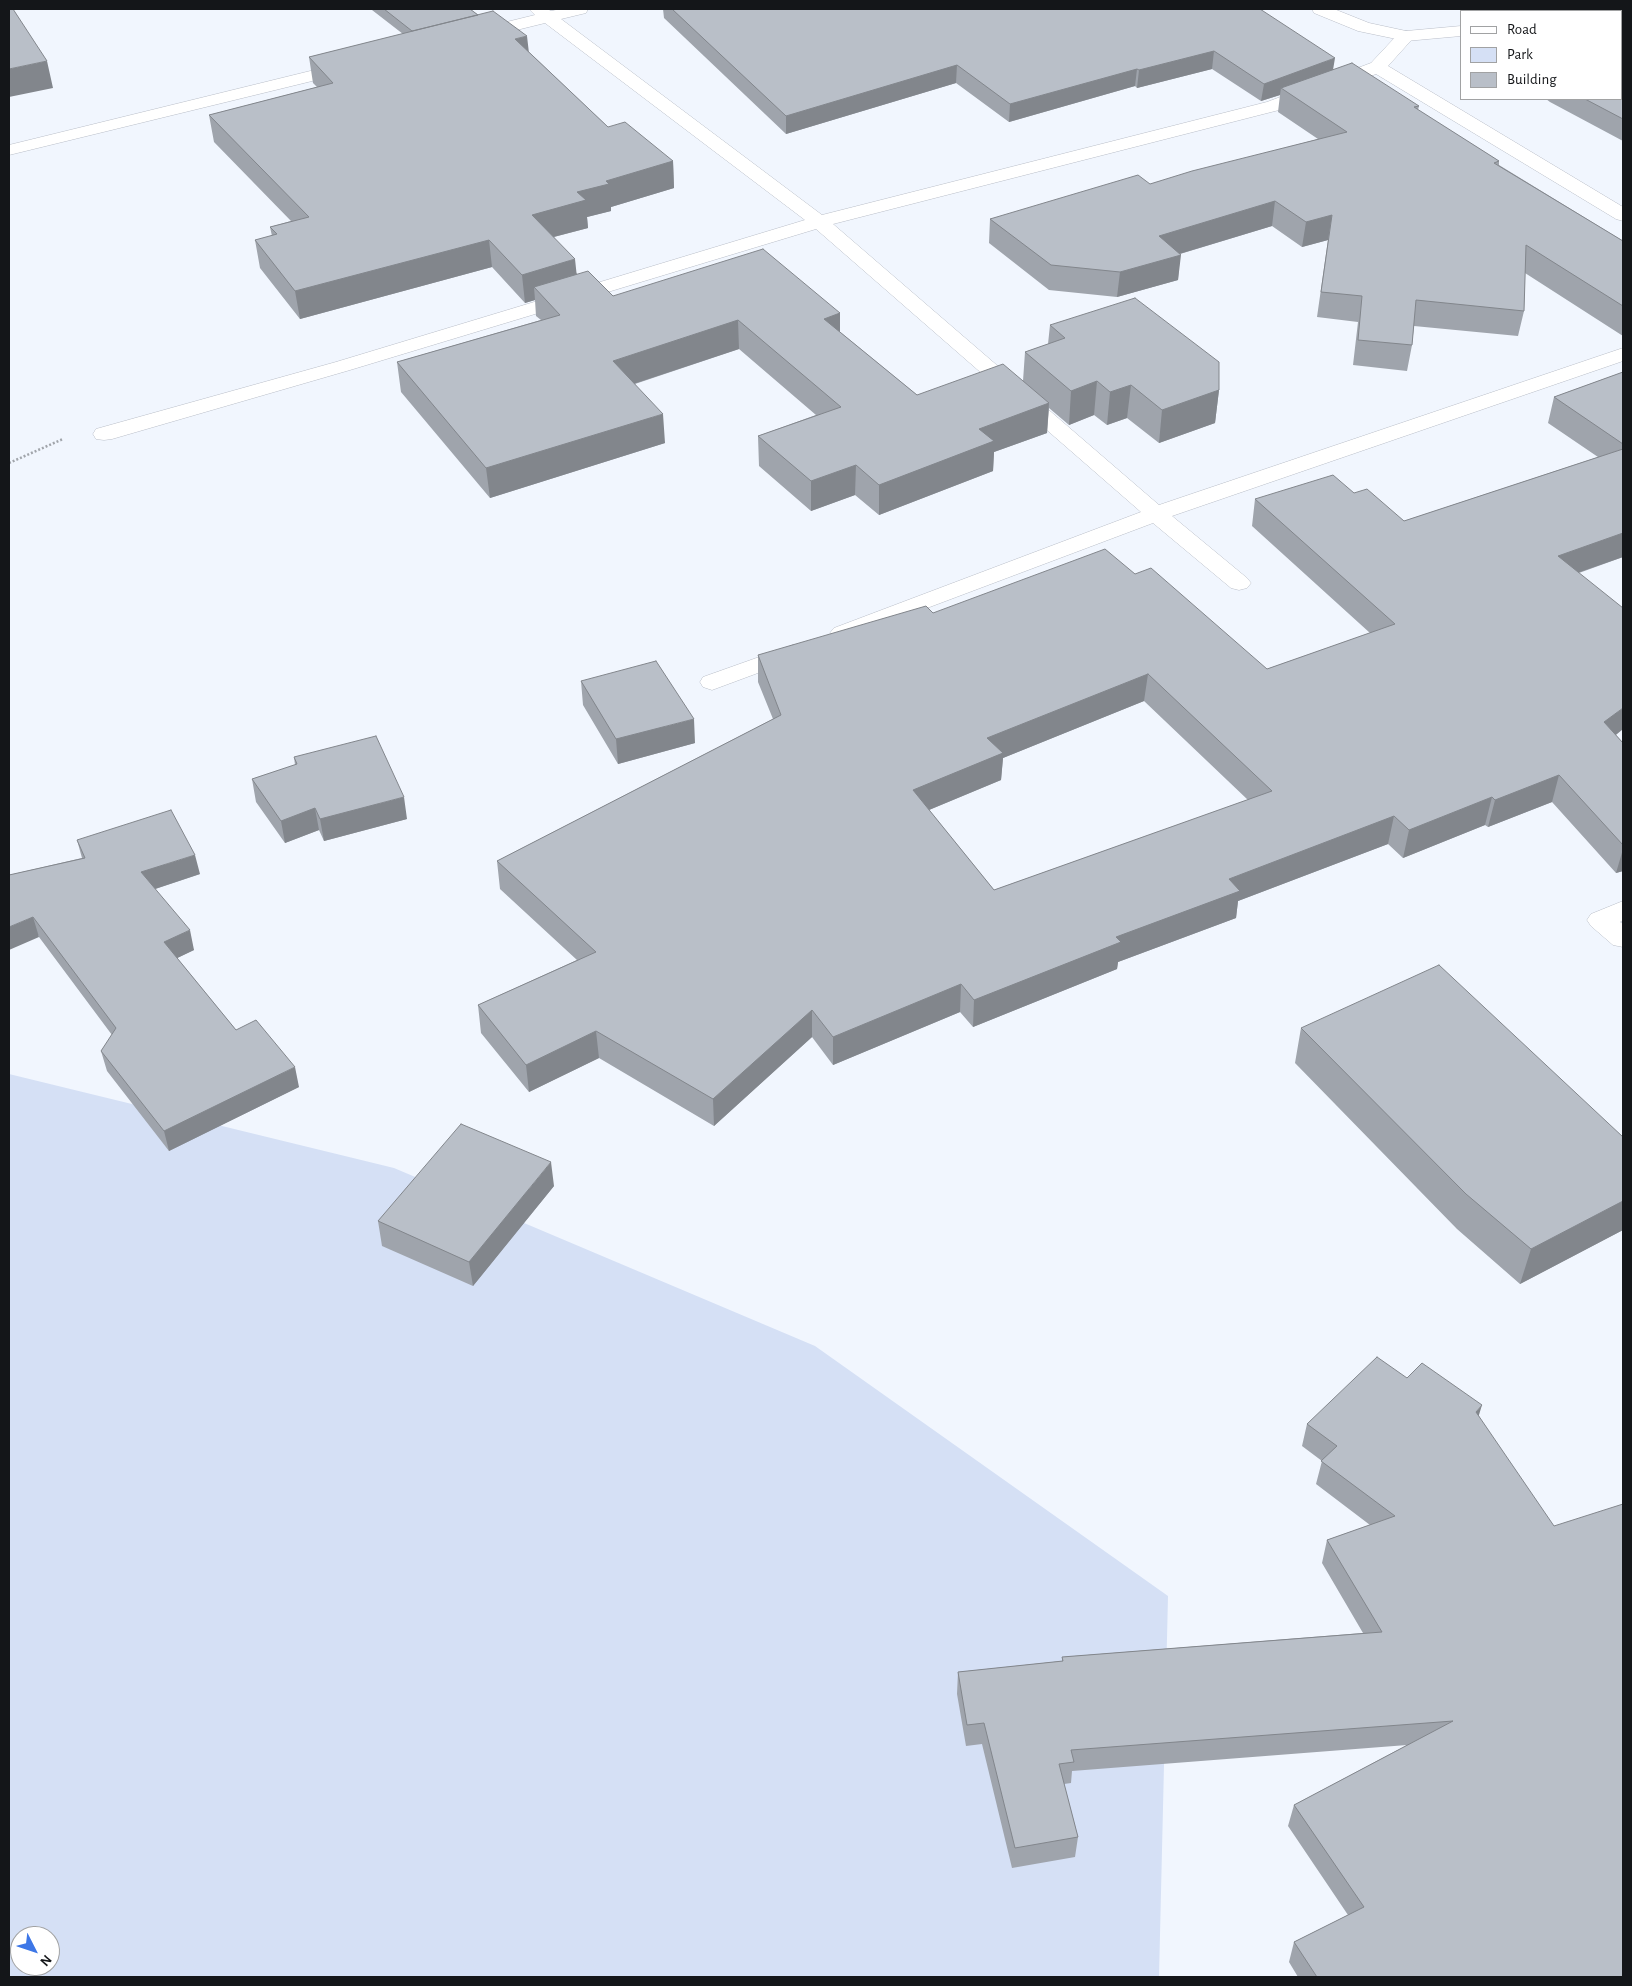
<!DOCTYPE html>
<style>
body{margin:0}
#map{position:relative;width:1632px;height:1986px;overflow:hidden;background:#f1f6fe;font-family:"Alegreya Sans",sans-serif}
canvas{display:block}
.frame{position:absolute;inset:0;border:10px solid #141619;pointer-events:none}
.legend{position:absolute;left:1460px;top:10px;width:162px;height:90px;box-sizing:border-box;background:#fff;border:1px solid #a1a2a3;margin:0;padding:6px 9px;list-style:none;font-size:15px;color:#141619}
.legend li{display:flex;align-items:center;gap:10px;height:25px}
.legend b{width:25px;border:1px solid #a1a2a3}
.north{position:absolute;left:10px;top:1926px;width:50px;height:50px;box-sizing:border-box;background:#fff;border:1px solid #a1a2a3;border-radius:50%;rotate:131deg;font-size:14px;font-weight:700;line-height:20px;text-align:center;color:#141619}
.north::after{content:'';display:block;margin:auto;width:18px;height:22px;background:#3d77e7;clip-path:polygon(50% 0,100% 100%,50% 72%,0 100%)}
</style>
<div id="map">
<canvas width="1632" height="1986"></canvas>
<div class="frame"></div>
<ul class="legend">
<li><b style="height:6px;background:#fff"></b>Road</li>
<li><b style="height:14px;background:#d5e0f5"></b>Park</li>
<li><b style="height:14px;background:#b9bfc8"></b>Building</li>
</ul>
<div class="north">N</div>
</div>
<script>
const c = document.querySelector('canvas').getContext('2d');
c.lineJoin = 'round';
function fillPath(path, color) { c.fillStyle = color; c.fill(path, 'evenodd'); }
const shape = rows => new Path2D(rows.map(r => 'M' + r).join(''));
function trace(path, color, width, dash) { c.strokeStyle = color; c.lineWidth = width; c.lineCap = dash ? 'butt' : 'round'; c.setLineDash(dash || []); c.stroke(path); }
fillPath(shape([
 [9,1074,394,1168,815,1346,1168,1596,1159,1977,9,1977],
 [20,1936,50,1936,50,1966,20,1966]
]), '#d5e0f5');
const street = shape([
 [529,9,547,9,551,11,561,9,588,9,586,13,561,19,822,215,1267,102,1371,63,1400,32,1406,31,1412,32,1415,36,1388,66,1623,207,1623,221,1616,219,1376,74,1279,110,833,224,1159,505,1623,348,1623,361,1172,516,1247,578,1251,583,1247,588,1239,590,1231,588,1153,523,842,640,834,638,830,633,834,628,1141,512,816,229,350,370,112,439,104,440,96,439,93,434,96,429,336,362,805,220,545,23,476,40,470,39,467,35,470,31,535,15,529,9],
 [347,62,353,63,356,67,353,71,9,155,9,145,347,62],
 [793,645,801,647,805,652,801,657,712,690,703,687,700,682,703,677,793,645],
 [1623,901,1623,920,1620,922,1623,924,1623,947,1613,945,1591,926,1587,920,1591,914,1623,901]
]);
const secondary = shape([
 [1312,9,1334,9,1369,23,1406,31,1461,26,1461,36,1406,41,1358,31,1314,13,1312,9]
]);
trace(street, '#b9bec8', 1);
trace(secondary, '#b9bec8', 1);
trace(shape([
 [9,463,63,439]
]), '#a1a5ab', 2.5, [2, 2]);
fillPath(street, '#fff');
fillPath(secondary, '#fff');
fillPath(shape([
 [372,9,470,9,529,52,608,127,673,161,674,188,611,207,611,211,587,217,588,228,554,237,577,274,613,296,840,313,840,332,917,395,1023,381,1025,352,1048,344,1050,325,1219,390,1215,423,1159,443,1127,418,1107,425,1094,415,1069,425,1049,408,1047,433,994,452,993,471,879,515,855,495,811,511,759,466,758,436,816,415,739,349,635,384,665,443,490,498,401,392,397,362,541,320,536,316,535,300,525,303,492,267,300,319,260,268,255,240,272,236,270,227,291,221,214,142,209,115,317,87,313,83,309,57,403,34,372,10],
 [663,9,1260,9,1333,69,1419,106,1418,110,1499,161,1499,165,1623,241,1623,336,1525,273,1524,311,1518,336,1414,326,1412,345,1407,371,1353,365,1358,322,1317,317,1328,240,1302,247,1272,226,1180,254,1178,280,1117,297,1049,290,989,243,990,219,1150,184,1318,139,1278,112,1280,95,1261,101,1212,69,1137,88,1135,86,1009,122,956,83,786,134,664,18],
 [1495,9,1623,9,1623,141,1550,102,1546,99,1621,99,1621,11,1498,11],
 [1623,372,1623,557,1579,573,1623,729,1616,735,1623,743,1623,871,1616,873,1552,802,1488,827,1485,825,1403,858,1388,844,1238,901,1236,918,1118,962,1117,969,973,1027,960,1012,833,1065,812,1037,714,1126,599,1058,529,1092,481,1033,478,1005,577,960,500,889,497,861,773,719,758,682,758,655,933,613,1135,574,1267,669,1370,633,1252,526,1255,499,1354,493,1404,521,1598,457,1548,423,1554,397],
 [1144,701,1248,800,994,890,929,810,1001,780,1003,758],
 [581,681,695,743,618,764,583,705],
 [294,757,407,819,324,841,319,830,285,843,256,802,252,779,295,765],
 [77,840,200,874,155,889,194,950,177,958,236,1030,299,1087,169,1151,107,1071,101,1051,112,1035,39,937,9,875,82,858],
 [1301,1028,1623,1137,1623,1230,1520,1284,1457,1229,1295,1063],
 [554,1186,473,1286,382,1246,378,1221],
 [1407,1378,1479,1416,1623,1977,1298,1977,1289,1962,1294,1942,1348,1915,1288,1826,1294,1805,1407,1745,1072,1771,1071,1783,1064,1784,1078,1837,1075,1857,1012,1868,982,1744,966,1746,957,1694,958,1672,1062,1661,1062,1657,1363,1633,1322,1563,1327,1540,1370,1525,1316,1484,1322,1461,1302,1446,1307,1424]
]), '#9fa4ac');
fillPath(shape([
 [527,36,530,62,515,39],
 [1214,51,1212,69,1137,88,1139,70],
 [1335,58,1332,76,1281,88,1280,95,1261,101,1264,84],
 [47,61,53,88,9,97,9,69],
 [957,65,956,83,786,134,786,116],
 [1137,69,1135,86,1009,122,1010,104],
 [673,161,674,188,611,207,611,211,587,217,588,228,534,242,532,215,577,192,606,181],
 [1275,201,1272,226,1156,261,1159,236],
 [1332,215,1328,240,1302,247,1306,222],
 [489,240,492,267,300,319,295,291],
 [1181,255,1178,280,1117,297,1120,272],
 [575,259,578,287,534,287,535,300,525,303,522,275],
 [840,313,840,342,824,319],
 [738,320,739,349,615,390,613,361],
 [1097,381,1094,415,1069,425,1071,391],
 [1131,385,1127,418,1107,425,1110,392],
 [1219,390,1215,423,1159,443,1162,410],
 [1049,403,1047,433,994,452,993,471,879,515,879,485,979,429],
 [663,414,665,443,490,498,486,468],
 [856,465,855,495,811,511,811,481],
 [1623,533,1623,557,1551,582,1558,556],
 [1148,674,1144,701,1003,758,1001,780,912,817,913,790,987,738],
 [1623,708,1623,729,1597,749,1604,722],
 [694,719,695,743,618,764,616,739],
 [1559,775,1552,802,1488,827,1495,800],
 [404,797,407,819,324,841,320,819],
 [1492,797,1485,825,1403,858,1409,830],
 [315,808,319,830,285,843,281,821],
 [1394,816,1388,844,1238,901,1236,918,1118,962,1117,969,973,1027,974,1000,1116,937,1229,879],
 [1623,849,1623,871,1616,873],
 [195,855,200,874,146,892,141,872],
 [33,917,39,937,9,950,9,927],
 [190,930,194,950,169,962,164,942],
 [961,984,960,1012,833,1065,833,1037],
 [812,1010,812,1037,714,1126,713,1099],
 [596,1031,599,1058,529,1092,526,1065],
 [295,1067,299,1087,169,1151,164,1131],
 [551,1162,554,1186,473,1286,469,1262],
 [1623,1201,1623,1230,1520,1284,1531,1249],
 [1482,1405,1475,1428,1476,1412]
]), '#82868c');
const building = shape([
 [9,9,13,9,47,61,9,69,9,9],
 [384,9,470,9,478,15,412,31,384,9],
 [672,9,1260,9,1335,58,1264,84,1214,51,1139,70,1137,69,1010,104,957,65,786,116,672,9],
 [1526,9,1623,9,1623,119,1585,99,1621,99,1621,11,1530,11,1526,9],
 [493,11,527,36,515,39,608,127,625,122,673,161,606,181,609,184,577,192,586,200,532,215,575,259,522,275,489,240,295,291,255,240,277,234,270,227,309,217,209,115,333,83,309,57,493,11],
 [1352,63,1419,106,1414,107,1499,161,1494,163,1623,241,1623,306,1526,245,1524,311,1416,300,1412,345,1358,340,1362,296,1321,292,1332,215,1306,222,1275,201,1159,236,1181,255,1120,272,1051,265,990,219,1138,175,1150,184,1192,171,1347,132,1281,88,1352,63],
 [763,249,840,313,824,319,917,395,1003,364,1049,403,979,429,994,441,879,485,856,465,811,481,758,436,841,407,738,320,613,361,663,414,486,468,397,362,560,315,534,287,588,271,613,296,763,249],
 [1135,298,1219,362,1219,390,1162,410,1131,385,1110,392,1097,381,1071,391,1025,352,1065,338,1050,325,1135,298],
 [1623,372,1623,444,1554,397,1623,372],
 [1623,449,1623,533,1558,556,1623,608,1623,708,1604,722,1623,743,1623,845,1559,775,1495,800,1492,797,1409,830,1394,816,1229,879,1240,891,1116,937,1121,942,974,1000,961,984,833,1037,812,1010,713,1099,596,1031,526,1065,478,1005,596,952,497,861,781,715,758,655,926,606,933,613,1105,549,1135,574,1151,568,1267,669,1395,624,1255,499,1333,475,1354,493,1367,489,1404,521,1623,449],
 [1148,674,1272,791,994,890,913,790,1003,753,987,738,1148,674],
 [656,661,694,719,616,739,581,681,656,661],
 [376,736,404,797,320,819,315,808,281,821,252,779,297,764,294,757,376,736],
 [171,810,195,855,141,872,190,930,164,942,236,1030,256,1020,295,1067,164,1131,101,1051,116,1028,33,917,9,927,9,875,85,858,77,840,171,810],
 [1439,965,1623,1137,1623,1201,1531,1249,1466,1194,1301,1028,1439,965],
 [461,1124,551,1162,469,1262,378,1221,461,1124],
 [1377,1357,1407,1378,1422,1363,1482,1405,1476,1412,1554,1526,1623,1504,1623,1977,1317,1977,1294,1942,1364,1907,1294,1805,1453,1721,1071,1750,1074,1762,1059,1764,1078,1837,1015,1848,984,1723,967,1725,958,1672,1063,1661,1062,1657,1382,1632,1327,1540,1395,1516,1321,1461,1337,1446,1307,1424,1377,1357]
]);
fillPath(building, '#b9bfc8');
trace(building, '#82868c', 1);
</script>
